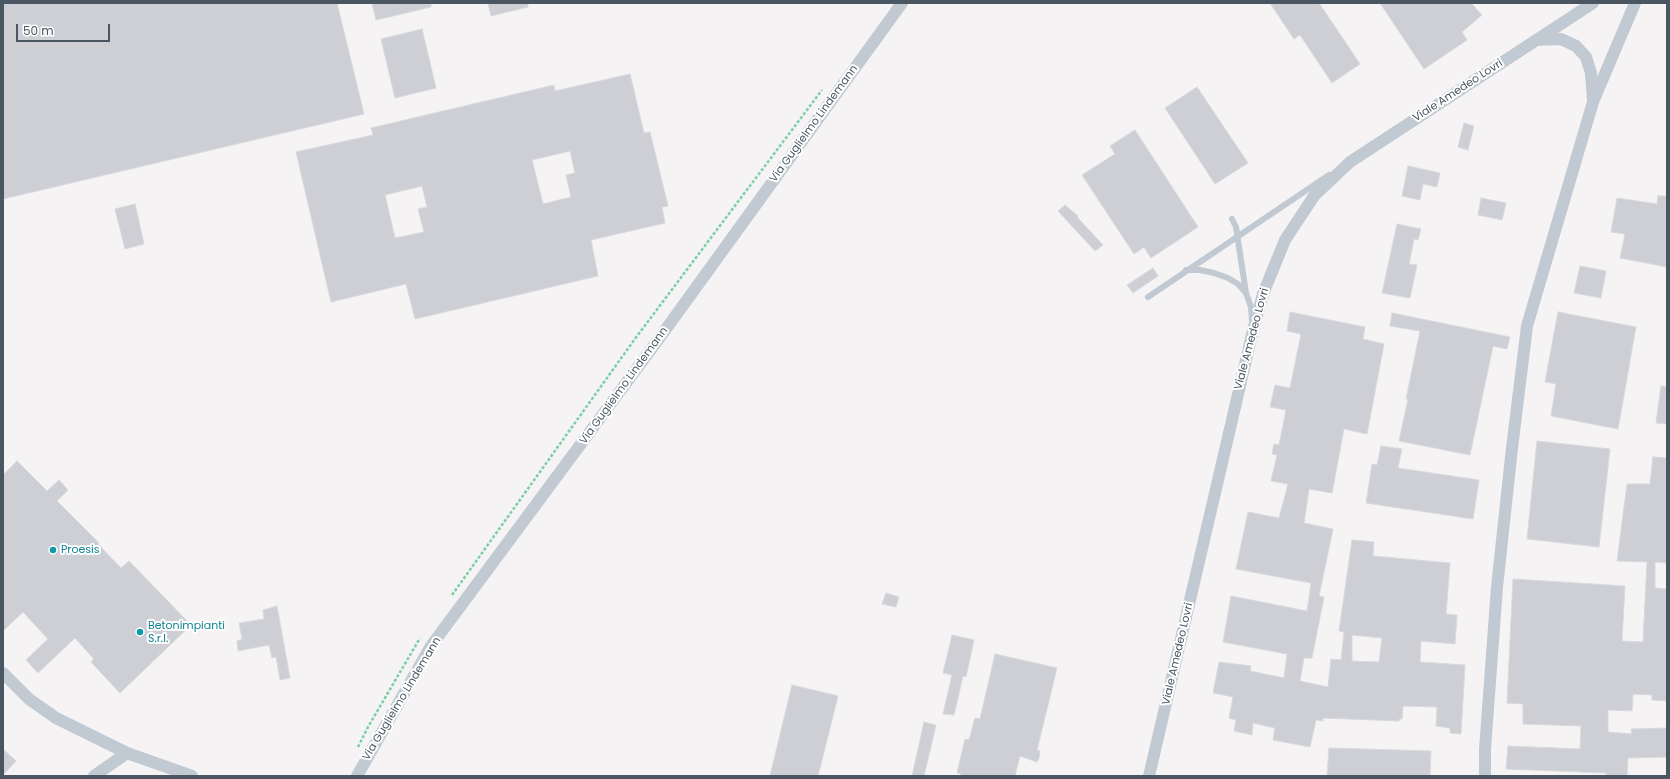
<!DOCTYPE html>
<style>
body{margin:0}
#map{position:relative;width:1670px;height:779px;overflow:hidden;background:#f5f3f3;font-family:Poppins,sans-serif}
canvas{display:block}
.frame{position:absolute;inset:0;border:4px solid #4a5661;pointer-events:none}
.scale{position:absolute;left:16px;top:24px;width:94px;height:18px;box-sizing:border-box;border:2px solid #4a5661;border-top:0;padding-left:5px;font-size:12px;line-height:14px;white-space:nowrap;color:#4a5661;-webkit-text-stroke:3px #fff;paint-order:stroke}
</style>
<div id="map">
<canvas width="1670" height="779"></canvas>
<div class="frame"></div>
<div class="scale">50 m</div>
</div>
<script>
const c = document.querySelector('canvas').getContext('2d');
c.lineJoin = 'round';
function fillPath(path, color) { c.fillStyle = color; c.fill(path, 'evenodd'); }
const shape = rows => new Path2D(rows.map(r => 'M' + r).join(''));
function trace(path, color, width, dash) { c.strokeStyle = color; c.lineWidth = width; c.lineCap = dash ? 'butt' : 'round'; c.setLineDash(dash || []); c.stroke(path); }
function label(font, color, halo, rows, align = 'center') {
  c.font = font + ' Poppins,sans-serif'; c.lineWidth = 4; c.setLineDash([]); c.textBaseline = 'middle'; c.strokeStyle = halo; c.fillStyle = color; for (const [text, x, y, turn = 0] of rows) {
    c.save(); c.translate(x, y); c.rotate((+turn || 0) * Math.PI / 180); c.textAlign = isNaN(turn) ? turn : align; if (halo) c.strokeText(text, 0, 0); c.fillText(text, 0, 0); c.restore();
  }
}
const building = shape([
 [3,3,337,3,364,114,3,199,3,3],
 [372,3,431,3,431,7,376,20,372,3],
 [488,3,528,3,528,7,491,16,488,3],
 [1270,3,1319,3,1360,64,1332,83,1300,35,1294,39,1270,3],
 [1380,3,1471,3,1482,15,1462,32,1467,40,1424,69,1380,3],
 [422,29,436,88,395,98,381,39,422,29],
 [630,74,644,133,650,132,668,206,662,207,665,223,591,240,598,276,415,319,406,284,331,302,296,152,373,135,371,128,554,85,555,91,630,74],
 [570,151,575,173,566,175,571,197,543,204,532,160,570,151],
 [422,186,427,207,418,209,424,232,395,238,385,195,422,186],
 [1197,87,1248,163,1215,184,1165,108,1197,87],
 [1464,123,1474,126,1468,150,1458,147,1464,123],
 [1135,130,1198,227,1151,258,1144,247,1134,254,1082,175,1115,154,1110,146,1135,130],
 [1408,166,1440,173,1437,187,1423,184,1420,200,1402,196,1408,166],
 [1658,196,1667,196,1667,267,1620,258,1625,234,1611,232,1617,198,1657,204,1658,196],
 [1481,198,1506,203,1502,220,1478,215,1481,198],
 [135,204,144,244,125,249,115,209,135,204],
 [1065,205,1078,216,1077,217,1103,245,1095,251,1058,211,1065,205],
 [1397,224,1421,229,1418,240,1414,239,1409,264,1417,265,1410,298,1382,293,1397,224],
 [1580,266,1606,271,1601,298,1574,293,1580,266],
 [1153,268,1158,276,1133,293,1127,285,1153,268],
 [1290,312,1365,327,1363,339,1384,344,1367,434,1344,429,1332,493,1309,489,1304,523,1333,529,1319,596,1324,597,1312,658,1304,658,1300,681,1328,687,1331,659,1341,660,1344,632,1339,631,1352,540,1374,542,1373,556,1450,563,1446,614,1457,615,1455,644,1421,641,1420,662,1465,665,1461,734,1450,733,1450,728,1436,726,1437,707,1403,706,1402,719,1399,719,1399,721,1323,718,1323,721,1316,720,1310,747,1273,740,1275,728,1253,723,1252,735,1234,731,1236,720,1229,718,1233,697,1213,693,1219,662,1251,666,1250,671,1284,678,1287,654,1223,642,1231,596,1307,611,1311,583,1236,569,1248,512,1279,518,1288,484,1271,481,1277,455,1272,454,1274,444,1279,445,1286,410,1270,407,1275,385,1290,388,1301,334,1287,331,1290,312],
 [1352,635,1382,638,1379,662,1352,661,1352,635],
 [1558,312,1636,327,1618,429,1551,416,1556,384,1545,382,1558,312],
 [1392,313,1510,337,1507,349,1493,346,1470,455,1399,441,1408,399,1406,399,1420,331,1390,326,1392,313],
 [1661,386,1667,387,1667,424,1656,423,1661,386],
 [1537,441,1610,449,1599,547,1527,539,1537,441],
 [1381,446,1402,449,1398,468,1479,480,1473,519,1366,503,1372,464,1377,465,1381,446],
 [1653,457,1667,458,1667,563,1655,562,1655,588,1667,589,1667,701,1652,700,1652,695,1633,694,1632,711,1608,710,1608,732,1632,734,1631,729,1667,728,1667,757,1628,758,1627,776,1606,776,1606,773,1506,769,1508,746,1580,749,1581,726,1523,724,1523,704,1507,703,1513,579,1625,586,1622,641,1643,642,1647,562,1617,561,1627,484,1650,484,1653,457],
 [17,461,47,491,59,480,68,490,57,501,99,543,98,544,121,568,129,561,191,625,120,693,91,662,94,659,75,638,38,673,26,660,48,639,23,612,3,631,3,475,17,461],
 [886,593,899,597,896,607,882,604,886,593],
 [277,606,290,678,280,680,276,657,272,658,269,645,238,651,237,641,242,639,239,623,264,619,263,610,277,606],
 [952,635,974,640,966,677,963,676,954,715,943,714,952,675,943,673,952,635],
 [995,654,1057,668,1037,750,1040,751,1039,758,1037,762,1020,756,1015,776,961,776,961,774,957,773,965,739,969,740,975,718,980,719,995,654],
 [792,685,838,696,818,776,770,776,792,685],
 [924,722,936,725,924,776,912,776,924,722],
 [1329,748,1431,751,1430,776,1327,776,1329,748],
 [3,749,16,761,3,775,3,749]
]);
fillPath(building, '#cdcfd5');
trace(building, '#d7d9de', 1);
trace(shape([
 [452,595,637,336,822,90],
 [358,747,368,727,420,638]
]), '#7ad0a6', 2.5, [3, 2]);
trace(shape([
 [1232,219,1236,227,1246,293],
 [1186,270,1200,270,1214,273,1228,278,1238,284,1246,293,1251,307,1252,321],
 [1148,297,1329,175]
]), '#c1cad2', 6);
trace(shape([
 [1537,40,1561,39,1576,46,1586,57,1591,73,1593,100],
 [3,673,29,699,56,718,127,753,192,776],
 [94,776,127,753],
 [357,776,431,646,658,340,902,3],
 [1149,776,1253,330,1263,294,1285,240,1314,196,1350,162,1593,3],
 [1485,776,1485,749,1497,587,1512,448,1527,326,1593,102,1635,3]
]), '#c1cad2', 12);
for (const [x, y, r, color] of [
 [53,550,4,"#0f9aa8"],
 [140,632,4,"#0f9aa8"]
]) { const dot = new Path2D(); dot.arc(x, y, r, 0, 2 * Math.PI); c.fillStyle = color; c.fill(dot); trace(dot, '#fff', 1.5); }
label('11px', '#4a5661', '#fff', [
 ["Viale Amedeo Lovri",1458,91,-33],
 ["Via Guglielmo Lindemann",814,124,-54],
 ["Viale Amedeo Lovri",1252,339,-75],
 ["Via Guglielmo Lindemann",624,386,-54],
 ["Viale Amedeo Lovri",1178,654,-77],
 ["Via Guglielmo Lindemann",402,699,-59]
]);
label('11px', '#0d838f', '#fff', [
 ["Proesis",61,550],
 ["Betonimpianti",148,626],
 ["S.r.l.",148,639]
], 'left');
</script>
